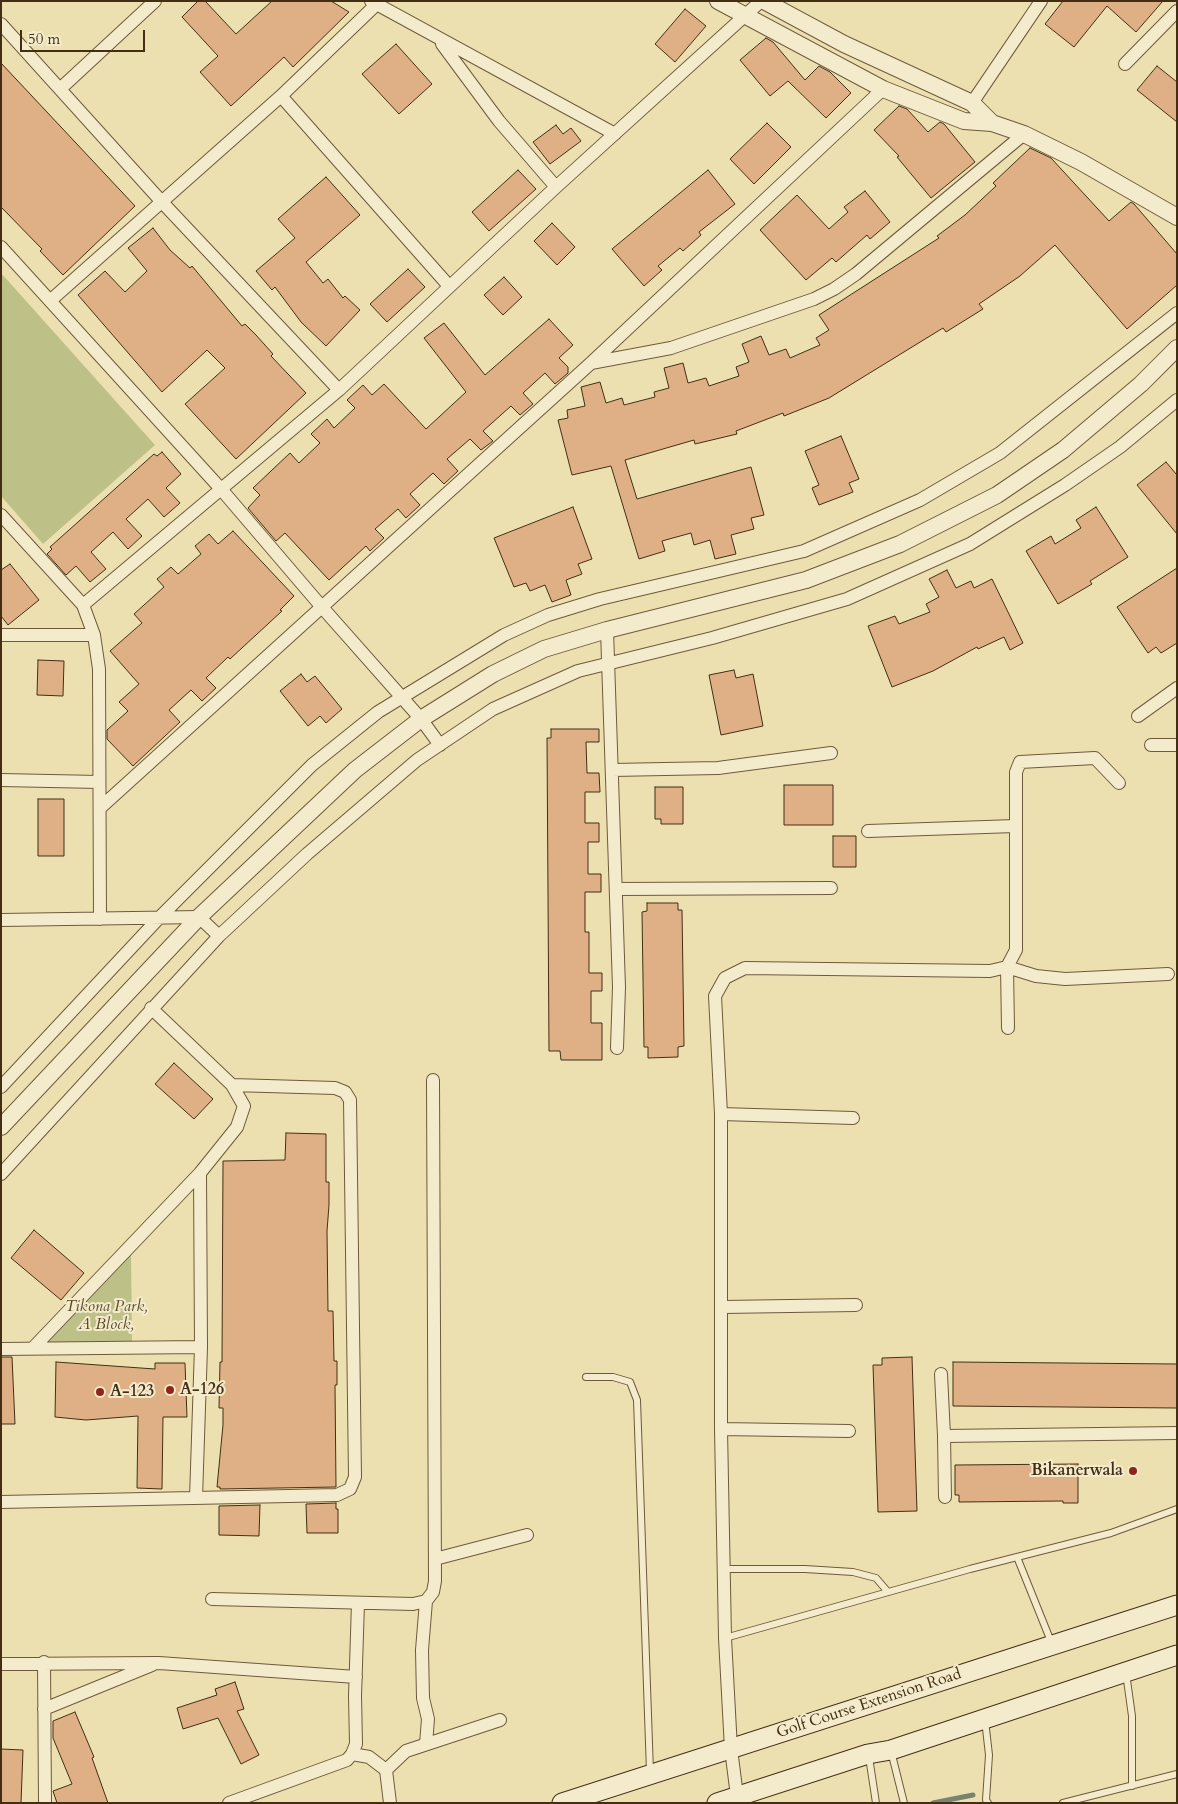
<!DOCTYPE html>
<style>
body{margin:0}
#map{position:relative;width:1178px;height:1804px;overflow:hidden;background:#ede0b0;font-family:Cardo,serif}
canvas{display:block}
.frame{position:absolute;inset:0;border:2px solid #432e14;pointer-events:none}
.scale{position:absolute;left:20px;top:30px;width:125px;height:22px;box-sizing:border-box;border:2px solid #432e14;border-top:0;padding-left:6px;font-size:15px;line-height:18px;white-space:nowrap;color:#432e14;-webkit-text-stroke:4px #f3ebcc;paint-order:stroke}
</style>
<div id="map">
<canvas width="1178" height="1804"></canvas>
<div class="frame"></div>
<div class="scale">50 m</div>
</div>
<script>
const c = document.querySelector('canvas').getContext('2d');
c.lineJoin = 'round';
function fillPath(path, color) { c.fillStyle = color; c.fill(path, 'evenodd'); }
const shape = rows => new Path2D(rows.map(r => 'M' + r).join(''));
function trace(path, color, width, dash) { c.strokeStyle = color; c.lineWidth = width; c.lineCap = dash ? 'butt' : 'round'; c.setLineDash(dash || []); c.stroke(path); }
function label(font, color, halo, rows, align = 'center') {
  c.font = font + ' Cardo,serif'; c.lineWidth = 4; c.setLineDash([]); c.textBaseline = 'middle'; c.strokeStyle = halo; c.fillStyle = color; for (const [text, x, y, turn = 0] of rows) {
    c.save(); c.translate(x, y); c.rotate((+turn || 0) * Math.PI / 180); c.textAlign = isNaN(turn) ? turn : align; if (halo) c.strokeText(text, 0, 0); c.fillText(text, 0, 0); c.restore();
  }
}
fillPath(shape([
 [1,273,155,445,43,544,1,496],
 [131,1252,132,1342,44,1344]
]), '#bdc188');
trace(shape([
 [933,1803,973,1795]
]), '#778472', 5);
const building = shape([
 [198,1,205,1,236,34,272,1,331,1,349,12,293,67,284,57,231,106,200,72,218,56,182,17,198,1],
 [1063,1,1163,1,1136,32,1107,6,1074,47,1045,24,1063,1],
 [685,9,706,26,675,62,655,44,685,9],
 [766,38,773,42,805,80,819,66,830,72,851,93,826,118,788,81,770,96,740,60,766,38],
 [396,44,432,84,399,114,362,74,396,44],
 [1,63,135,206,63,275,40,251,42,249,1,207,1,63],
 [1157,66,1177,82,1177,122,1137,90,1157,66],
 [899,106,907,109,928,132,940,122,944,124,975,162,931,198,897,157,899,156,874,130,899,106],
 [767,123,791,147,754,184,730,159,767,123],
 [556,125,563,134,571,128,581,141,550,164,533,142,556,125],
 [1030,148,1051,158,1109,221,1131,202,1134,204,1177,254,1177,285,1127,329,1055,245,1020,276,979,304,983,309,946,332,943,328,829,398,784,416,783,413,736,431,737,434,695,444,694,440,625,460,637,499,751,467,764,515,751,518,754,529,731,535,736,554,715,559,710,540,694,545,691,533,662,541,665,551,639,559,611,466,572,475,558,420,568,418,567,410,585,406,581,387,600,382,606,403,622,398,624,405,655,397,654,392,669,388,664,368,683,363,688,383,706,378,709,386,739,376,736,367,749,362,742,344,761,336,769,355,786,349,790,358,820,345,816,338,829,330,819,315,939,238,937,236,965,215,996,186,993,183,1030,148],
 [518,170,536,189,489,231,472,212,518,170],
 [708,170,735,204,699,232,701,235,683,251,680,248,658,266,662,270,644,286,612,249,708,170],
 [326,177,360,215,306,262,323,283,328,279,343,298,345,296,360,310,326,346,301,322,275,287,272,290,256,271,295,238,278,219,326,177],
 [865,191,890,222,870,239,867,235,836,262,832,258,806,280,760,230,797,195,829,229,848,212,844,207,865,191],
 [552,223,575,247,557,265,534,241,552,223],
 [153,228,170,250,190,268,192,266,242,326,245,324,256,335,273,354,271,356,306,393,236,459,185,404,225,368,207,350,162,392,78,295,105,271,125,292,147,271,128,248,153,228],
 [408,269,425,287,387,322,370,304,408,269],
 [504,277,522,297,503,315,484,295,504,277],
 [549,319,573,345,559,358,568,367,568,373,555,384,545,373,523,393,533,404,520,415,511,406,483,431,493,441,481,450,470,439,447,459,458,471,444,484,433,473,410,494,420,505,406,518,398,509,375,529,384,538,370,551,366,546,329,580,285,533,276,541,248,508,260,495,253,488,290,453,299,463,320,443,311,434,327,419,334,428,355,408,347,400,363,385,372,395,384,384,426,429,466,392,424,338,444,323,485,375,549,319],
 [841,436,859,479,849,483,853,492,819,505,812,488,819,485,805,451,841,436],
 [162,452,181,474,166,488,180,503,164,517,148,499,126,519,142,536,128,549,113,532,91,552,106,569,90,582,76,566,66,575,47,554,52,549,50,547,154,454,157,456,162,452],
 [1166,462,1177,475,1177,534,1137,485,1166,462],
 [573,507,592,559,578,564,582,574,566,580,571,595,552,602,545,585,530,591,526,583,514,587,494,538,573,507],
 [1096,507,1128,557,1090,581,1092,584,1058,604,1026,551,1051,536,1055,544,1081,528,1076,520,1096,507],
 [233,531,294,596,280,610,282,611,230,659,228,657,206,678,216,688,202,701,191,690,169,710,180,722,133,766,107,739,107,730,128,711,119,702,139,684,110,651,142,623,134,614,164,587,157,579,171,567,178,574,201,554,195,546,209,534,218,544,233,531],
 [10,564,39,600,8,625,1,616,1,570,10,564],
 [1177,568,1177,643,1161,653,1156,647,1148,653,1117,607,1177,568],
 [947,570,956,588,971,581,974,588,992,579,1023,643,1010,650,1004,637,978,649,977,647,933,671,892,687,868,626,895,616,899,624,930,612,926,604,939,597,929,579,947,570],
 [38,660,64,661,63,696,37,695,38,660],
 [734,670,736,678,753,674,763,726,721,735,709,675,734,670],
 [301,674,307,682,315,676,342,709,326,723,320,716,308,726,280,691,301,674],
 [551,729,599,729,599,742,586,742,587,773,599,773,600,792,585,792,585,823,599,823,599,842,588,842,588,874,601,874,601,892,585,892,585,932,589,932,589,973,602,973,602,991,591,991,591,1023,602,1023,602,1060,561,1060,560,1051,549,1051,547,738,551,738,551,729],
 [784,785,833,785,833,825,784,825,784,785],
 [655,787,683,787,683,824,661,824,661,819,655,819,655,787],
 [38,799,64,799,64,856,38,856,38,799],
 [833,836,856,836,856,867,833,867,833,836],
 [647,903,678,903,678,910,682,910,684,1046,678,1047,678,1057,648,1058,648,1047,644,1047,642,912,647,911,647,903],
 [174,1063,213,1099,194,1119,155,1084,174,1063],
 [286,1133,326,1134,326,1182,329,1182,329,1205,327,1231,328,1311,333,1311,334,1361,337,1361,337,1385,335,1385,336,1487,220,1489,220,1487,217,1487,223,1425,223,1408,219,1408,220,1362,222,1362,223,1161,285,1160,286,1133],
 [34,1230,84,1273,61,1300,11,1258,34,1230],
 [1,1357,12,1357,15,1424,1,1424,1,1357],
 [912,1357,917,1511,878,1512,873,1365,882,1365,882,1358,912,1357],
 [56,1362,155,1369,155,1363,185,1363,187,1417,163,1417,162,1489,137,1488,138,1416,86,1420,55,1417,56,1362],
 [953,1362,1177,1364,1177,1408,953,1406,953,1362],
 [1078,1464,1078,1503,1063,1503,1063,1501,959,1502,959,1495,955,1495,955,1465,1078,1464],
 [336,1503,336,1509,338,1509,338,1533,307,1533,306,1504,336,1503],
 [260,1505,259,1536,219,1535,219,1506,260,1505],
 [235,1682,244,1709,237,1711,259,1755,241,1764,218,1718,183,1729,177,1708,217,1695,215,1689,235,1682],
 [75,1712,94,1757,92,1758,108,1803,57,1803,53,1791,72,1784,53,1738,53,1721,75,1712],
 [1,1749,23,1750,21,1803,1,1803,1,1749]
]);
fillPath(building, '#dfb085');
trace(building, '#432e14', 1);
const service = shape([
 [586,1377,613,1377,630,1382,637,1400,650,1772],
 [1017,1557,1052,1644],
 [724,1569,805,1569,853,1572,876,1578,888,1592],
 [725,1638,970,1569,1111,1533,1177,1509],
 [1126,1673,1132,1716,1132,1786],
 [985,1720,989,1755,986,1800,988,1803],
 [891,1751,904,1803],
 [869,1757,876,1803],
 [1063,1803,1177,1774]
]);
const minor = shape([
 [371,1,615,134],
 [1,24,161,201,339,390],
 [442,44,499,121,556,187],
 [1125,64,1177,11],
 [60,89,155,1],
 [281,96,449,286],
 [972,103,1041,1],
 [1,247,221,489,321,606,421,719,440,745],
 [51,300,281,96,380,1],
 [591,363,671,348,814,299,834,289,856,274,1024,134],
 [1,515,83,605,94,635,99,669,100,919],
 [83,605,339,390,556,187,761,1],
 [607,630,619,987,617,1048],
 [1,635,94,635],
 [1138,716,1177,688],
 [1151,745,1177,745],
 [612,770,718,768,831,753],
 [1,780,99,782],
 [100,808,591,363,883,89],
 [868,831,1015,826],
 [616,889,831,888],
 [1,920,199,917,219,936,307,854,417,760,493,709,578,671,712,638,847,599,970,544,1065,485,1120,447,1177,400],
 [151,1008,232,1085],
 [1008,1028,1007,967,1036,976,1065,979,1168,974],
 [1,1087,159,918,312,765,378,712,504,635,548,615,600,599,804,551,920,500,1000,453,1177,313],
 [721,1114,853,1118],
 [1,1174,219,936],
 [723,1307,856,1305],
 [1,1349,201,1347],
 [941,1374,944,1436,1177,1433],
 [721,1429,849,1431],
 [944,1436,945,1497],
 [196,1498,201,1347,200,1173],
 [1,1502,337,1495,350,1489,355,1477,350,1100,345,1092,335,1088,232,1085,244,1106,237,1127,200,1173,33,1348],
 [435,1559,527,1535],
 [212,1599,413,1604,426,1601,433,1592,435,1581,433,1080],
 [44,1662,45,1803],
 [1,1664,159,1663,356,1677],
 [44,1709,152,1665],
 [426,1744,428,1719,423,1698,422,1650,426,1601],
 [352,1754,369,1757,386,1770,390,1803],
 [386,1770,406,1751,500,1720],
 [737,1796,731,1749,725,1638,721,1429,721,1114,715,996,725,978,745,968,990,971,1007,967,1016,950,1016,772,1020,762,1095,758,1119,783],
 [229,1803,347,1760,352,1754,356,1744,355,1696,358,1603]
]);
const tertiary = shape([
 [718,1,883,89,964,121,992,123,1024,134,1081,162,1177,217],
 [764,1,844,44,972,103,992,123],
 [1,1127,199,917,355,770,421,719,493,674,544,649,607,630,806,580,900,544,997,495,1063,450,1141,384,1177,348]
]);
const secondary = shape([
 [562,1803,1177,1605],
 [717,1803,868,1754,891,1750,1177,1655]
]);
trace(service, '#6e5a3b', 8);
trace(minor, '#6e5a3b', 14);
trace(tertiary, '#6e5a3b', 18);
trace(secondary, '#432e14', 21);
trace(service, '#f3ebcc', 6);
trace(minor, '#f3ebcc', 12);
trace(tertiary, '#f3ebcc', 16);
trace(secondary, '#f3ebcc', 19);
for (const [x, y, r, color] of [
 [170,1390,5,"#8f2418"],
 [100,1392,5,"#8f2418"],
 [1133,1471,5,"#8f2418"]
]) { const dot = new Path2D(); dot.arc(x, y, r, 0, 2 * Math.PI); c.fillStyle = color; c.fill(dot); trace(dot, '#f3ebcc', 2); }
label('italic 16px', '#5b4b2b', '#f3ebcc', [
 ["Tikona Park,",106,1307],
 ["A Block,",106,1325]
]);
label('bold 16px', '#432e14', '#f3ebcc', [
 ["A-126",180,1390],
 ["A-123",110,1392],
 ["Bikanerwala",1123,1471,"right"]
], 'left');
label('16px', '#432e14', '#f3ebcc', [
 ["Golf Course Extension Road",869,1704,-18]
]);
</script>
